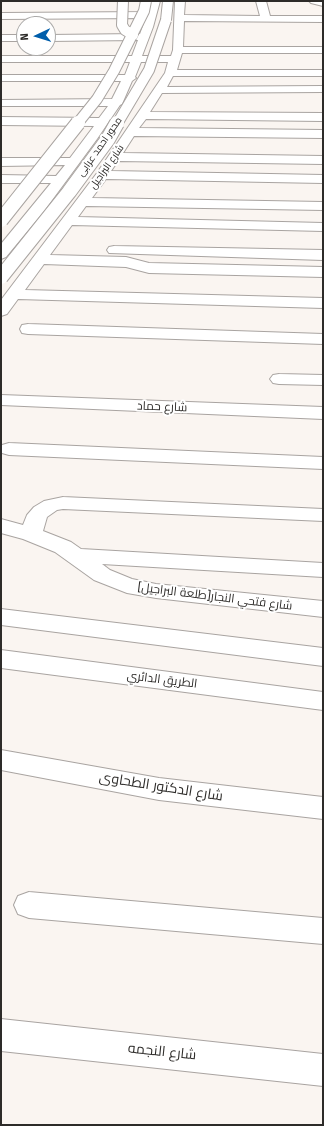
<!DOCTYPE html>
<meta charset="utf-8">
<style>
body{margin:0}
#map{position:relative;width:324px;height:1126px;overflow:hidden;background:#faf5f1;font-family:"Fira Sans",sans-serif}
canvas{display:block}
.frame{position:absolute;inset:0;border:2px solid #2d2b29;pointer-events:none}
.north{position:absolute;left:16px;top:16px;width:40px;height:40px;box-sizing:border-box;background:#fff;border:1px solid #abaaa9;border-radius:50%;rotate:266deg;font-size:11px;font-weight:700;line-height:16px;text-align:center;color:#2d2b29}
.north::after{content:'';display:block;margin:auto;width:14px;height:18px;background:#005eab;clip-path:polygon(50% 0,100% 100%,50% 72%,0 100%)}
</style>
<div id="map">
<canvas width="324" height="1126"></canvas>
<div class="frame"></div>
<div class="north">N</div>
</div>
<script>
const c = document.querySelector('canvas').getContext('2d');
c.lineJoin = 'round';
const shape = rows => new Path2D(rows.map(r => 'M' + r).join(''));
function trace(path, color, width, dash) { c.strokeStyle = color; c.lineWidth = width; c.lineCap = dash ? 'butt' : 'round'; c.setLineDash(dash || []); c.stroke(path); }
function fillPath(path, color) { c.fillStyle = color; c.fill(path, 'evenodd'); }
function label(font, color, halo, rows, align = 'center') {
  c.font = font + ' "Fira Sans",Cairo,sans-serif'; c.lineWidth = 4; c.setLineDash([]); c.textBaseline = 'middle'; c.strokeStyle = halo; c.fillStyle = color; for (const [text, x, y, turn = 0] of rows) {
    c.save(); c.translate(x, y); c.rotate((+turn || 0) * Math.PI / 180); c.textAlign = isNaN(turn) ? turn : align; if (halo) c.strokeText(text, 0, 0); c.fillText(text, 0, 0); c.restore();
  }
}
const minor = shape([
 [150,1,160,1,153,27,142,56,171,56,173,50,175,1,185,1,184,15,260,16,256,1,266,1,270,16,323,16,323,22,184,21,183,47,323,47,323,53,182,53,177,70,323,70,323,76,173,76,167,87,323,86,323,92,162,93,150,112,323,113,323,121,146,119,139,128,323,130,323,138,134,136,123,153,323,156,323,164,118,161,111,171,323,175,323,183,106,179,92,198,323,202,323,210,86,206,78,217,323,223,323,231,72,225,50,255,126,257,149,263,323,267,323,277,149,273,126,267,44,264,25,290,323,298,323,308,18,299,7,314,1,316,1,300,97,173,165,73,168,62,141,62,135,77,136,78,132,81,122,104,120,105,97,139,44,211,6,257,1,259,1,244,51,183,1,183,1,175,56,176,65,165,1,166,1,158,70,158,94,126,1,125,1,117,99,118,108,106,1,106,1,100,112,99,121,81,1,81,1,75,125,75,130,62,1,62,1,56,132,56,138,40,48,41,48,35,140,34,146,18,1,19,1,13,147,12,150,1],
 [309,1,323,1,323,6,311,3,309,1],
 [1,35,24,35,24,41,1,41,1,35],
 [114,246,323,250,323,260,109,253,107,250,109,247,114,246],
 [28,324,323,334,323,344,28,334,22,333,20,329,22,325,28,324],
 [279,374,323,375,323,385,279,384,273,383,270,379,273,375,279,374],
 [1,395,323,407,323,419,1,405,1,395],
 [9,443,323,457,323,469,9,455,2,453,2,445,9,443],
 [63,497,323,509,323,521,63,509,57,510,47,517,43,531,71,542,81,549,323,563,323,577,102,564,110,570,132,579,156,584,323,601,323,617,156,598,127,593,94,580,55,552,23,539,1,533,1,519,23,525,27,515,34,507,44,501,63,497],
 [1,750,159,778,323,797,323,819,159,800,1,770,1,750],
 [29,892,323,918,323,944,29,918,18,914,14,905,18,896,29,892],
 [1,1019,323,1054,323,1086,1,1051,1,1019]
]);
const highway = shape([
 [163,1,173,1,171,20,166,23,161,20,163,1],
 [1,609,323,648,323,666,1,625,1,609],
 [1,650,323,692,323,710,1,668,1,650]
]);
trace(minor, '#a9a4a1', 2);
trace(highway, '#a9a4a1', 2);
fillPath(minor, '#fff');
fillPath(highway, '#fff');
const highwayBridgeFar1 = shape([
 [123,1,122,25,125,30,133,35],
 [77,124,97,99,114,71,144,11,146,1],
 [117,124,149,70,166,20]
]);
const highwayBridge = shape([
 [1,220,78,123],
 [1,277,69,192,108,139,117,123]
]);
trace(highwayBridgeFar1, '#a9a4a1', 12, []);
trace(highwayBridge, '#a9a4a1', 16, []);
trace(highwayBridgeFar1, '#fff', 10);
trace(highwayBridge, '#fff', 14);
label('10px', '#2d2b29', '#fff', [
 ["محور احمد عرابى",100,147,-55],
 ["شارع البراجيل",107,167,-55]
]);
label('12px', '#2d2b29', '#fff', [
 ["شارع حماد",162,407,2],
 ["شارع فتحي النجار[طلعة البراجيل]",215,597,7],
 ["الطريق الدائري",162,680,7]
]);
label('14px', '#2d2b29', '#fff', [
 ["شارع الدكتور الطحاوى",161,787,9],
 ["شارع النجمه",162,1052,6]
]);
</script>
